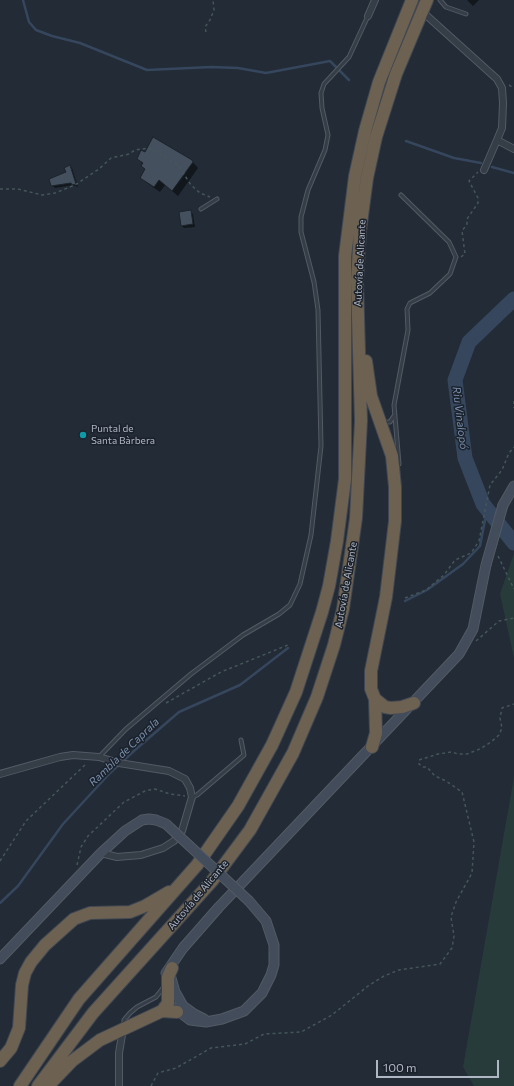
<!DOCTYPE html>
<meta charset="utf-8">
<style>
body{margin:0}
#map{position:relative;width:514px;height:1086px;overflow:hidden;background:#222b36;font-family:Commissioner,sans-serif}
canvas{display:block}
.scale{position:absolute;left:376px;top:1060px;width:123px;height:18px;box-sizing:border-box;border:2px solid #b0b7c4;border-top:0;padding-left:5px;font-size:12px;line-height:14px;white-space:nowrap;color:#b0b7c4;-webkit-text-stroke:3px #1b222c;paint-order:stroke}
</style>
<div id="map">
<canvas width="514" height="1086"></canvas>
<div class="scale">100 m</div>
</div>
<script>
const c = document.querySelector('canvas').getContext('2d');
c.lineJoin = 'round';
function fillPath(path, color) { c.fillStyle = color; c.fill(path, 'evenodd'); }
const shape = rows => new Path2D(rows.map(r => 'M' + r).join(''));
function trace(path, color, width, dash) { c.strokeStyle = color; c.lineWidth = width; c.lineCap = dash ? 'butt' : 'round'; c.setLineDash(dash || []); c.stroke(path); }
function label(font, color, halo, rows, align = 'center') {
  c.font = font + ' Commissioner,sans-serif'; c.lineWidth = 3; c.setLineDash([]); c.textBaseline = 'middle'; c.strokeStyle = halo; c.fillStyle = color; for (const [text, x, y, turn = 0] of rows) {
    c.save(); c.translate(x, y); c.rotate((+turn || 0) * Math.PI / 180); c.textAlign = isNaN(turn) ? turn : align; if (halo) c.strokeText(text, 0, 0); c.fillText(text, 0, 0); c.restore();
  }
}
fillPath(shape([
 [514,553,514,658,500,594],
 [514,777,514,1086,474,1086,463,1067]
]), '#283b3b');
fillPath(shape([
 [467,0,479,0,473,6],
 [139,159,191,160,198,168,178,196,165,185,160,192,147,183,141,177,146,170],
 [70,166,72,168,78,187,73,185,55,188,52,185,67,173],
 [190,212,193,214,195,227,184,228,181,225]
]), '#0007');
trace(shape([
 [23,0,29,22,36,30,52,36,80,43,147,70,211,67,238,68,266,73,330,61,349,80],
 [406,141,454,158,481,163],
 [492,167,514,173],
 [405,601,427,590,463,564,480,546,487,510],
 [0,903,18,886,63,824,110,773,135,750,179,712,240,685,288,648]
]), '#36465d', 2.5);
trace(shape([
 [514,299,469,342,455,380,465,458,483,504,514,543]
]), '#36465d', 15);
const building = shape([
 [153,137,192,160,193,162,172,191,159,180,154,187,140,178,145,169,141,166,143,163,137,159,141,150,145,152,153,137],
 [70,165,76,184,72,185,71,183,51,186,49,179,66,172,64,168,70,165],
 [191,210,193,224,181,226,179,212,191,210]
]);
fillPath(building, '#45505e');
trace(building, '#1c242e', 1);
const service = shape([
 [440,0,446,7,466,14],
 [201,209,217,199],
 [384,422,390,422,394,416],
 [399,464,394,405,408,330,407,309,410,303,430,293,450,274,456,257,449,242,401,195],
 [99,757,126,729,191,674,243,635,279,614,290,605,300,584,311,535,321,446,318,310,314,282,301,232,301,217,308,190,325,150,328,135,322,108,321,93,324,84,349,57,368,16],
 [192,797,197,795,244,755,241,740],
 [124,1025,124,1020,130,1013,137,1007,156,997,163,988]
]);
const minor = shape([
 [426,15,497,79,502,88,503,103,502,128,497,140,514,149],
 [368,16,375,0],
 [484,170,497,140],
 [0,774,60,757,73,755,99,757,119,763,169,771,185,779,190,788,192,797,182,831,174,841,163,848,141,855,117,857,101,853],
 [119,1086,119,1053,123,1029]
]);
const secondary = shape([
 [503,505,514,486],
 [0,959,101,853,125,831,142,820,149,819,156,820,166,824],
 [166,973,183,948,219,907,459,654,473,629,486,565],
 [171,978,175,992,183,1006,194,1014,204,1019],
 [173,1007,190,1020,206,1022,222,1019,244,1011,262,993,271,975,274,965,274,945,266,921,249,901]
]);
const motorway = shape([
 [366,361,371,396,392,456,395,487,395,521,386,597,371,671,371,689,375,699,385,707,391,708,402,707,414,703],
 [372,747,376,733,375,699],
 [162,1011,168,1003,168,977,172,968],
 [0,1061,11,1048,19,1028,22,985,25,973,31,962,45,945,74,919,90,913,130,912,145,906,169,892],
 [20,1086,79,999,197,865,238,806,272,745,296,692,322,612,329,586,337,541,345,479,345,256,355,176,365,131,379,82,412,0],
 [38,1086,93,1013,212,881,250,830,293,753,317,697,334,645,343,609,356,518,361,421,357,281,360,231,367,178,376,137,396,74,427,0],
 [48,1086,72,1061,100,1040,162,1011,177,1012]
]);
trace(service, '#535a65', 5);
trace(minor, '#535a65', 8);
trace(secondary, '#535a65', 11);
trace(motorway, '#404752', 14);
trace(shape([
 [206,32,205,27,210,20,214,10,213,0],
 [509,85,514,88],
 [0,189,18,189,42,195,55,193,75,185,99,169,111,158,129,154,135,150,149,148,178,165,191,185,200,193,210,197],
 [461,257,465,254,462,231,467,224,467,219,478,203,478,198,469,181,478,172],
 [514,401,514,408],
 [498,556,514,589],
 [405,598,426,590,444,575,455,560,471,553,479,541,490,485,502,470,509,453,514,447],
 [476,641,499,621,514,618],
 [166,703,221,672,288,645],
 [0,861,26,821,87,763],
 [77,865,81,847,88,836,124,802,145,791,155,789,170,794,185,796],
 [151,1086,158,1073,176,1068,211,1048,245,1044,264,1034,301,1032,332,1015,368,986,384,976,399,970,440,964,452,948,454,936,451,917,456,902,472,873,474,842,462,792,446,781,435,776,427,767,423,767,419,764,419,760,438,754,451,752,458,754,467,754,480,749,491,742,499,735,502,728,500,718,502,708,514,704]
]), '#455659', 1.5, [3, 3]);
trace(service, '#353d47', 3);
trace(minor, '#353d47', 6);
trace(secondary, '#434c5a', 9);
trace(motorway, '#6d6252', 12);
const secondaryBridge = shape([
 [486,565,503,505],
 [166,824,249,901]
]);
trace(secondaryBridge, '#535a65', 11, []);
trace(secondaryBridge, '#434c5a', 9);
for (const [x, y, r, color] of [
 [83,435,4,"#0f9aa8"]
]) { const dot = new Path2D(); dot.arc(x, y, r, 0, 2 * Math.PI); c.fillStyle = color; c.fill(dot); trace(dot, '#1b222c', 1.5); }
label('10px', '#b0b7c4', '#1b222c', [
 ["Autovía de Alicante",360,263,-87],
 ["Autovía de Alicante",346,585,-80],
 ["Autovía de Alicante",198,895,-50]
]);
label('10px', '#b0b7c4', '#1b222c', [
 ["Puntal de",91,429],
 ["Santa Bàrbera",91,441]
], 'left');
label('italic 11px', '#798eaa', '#1b222c', [
 ["Riu Vinalopó",460,418,83],
 ["Rambla de Caprala",124,752,-44]
]);
</script>
